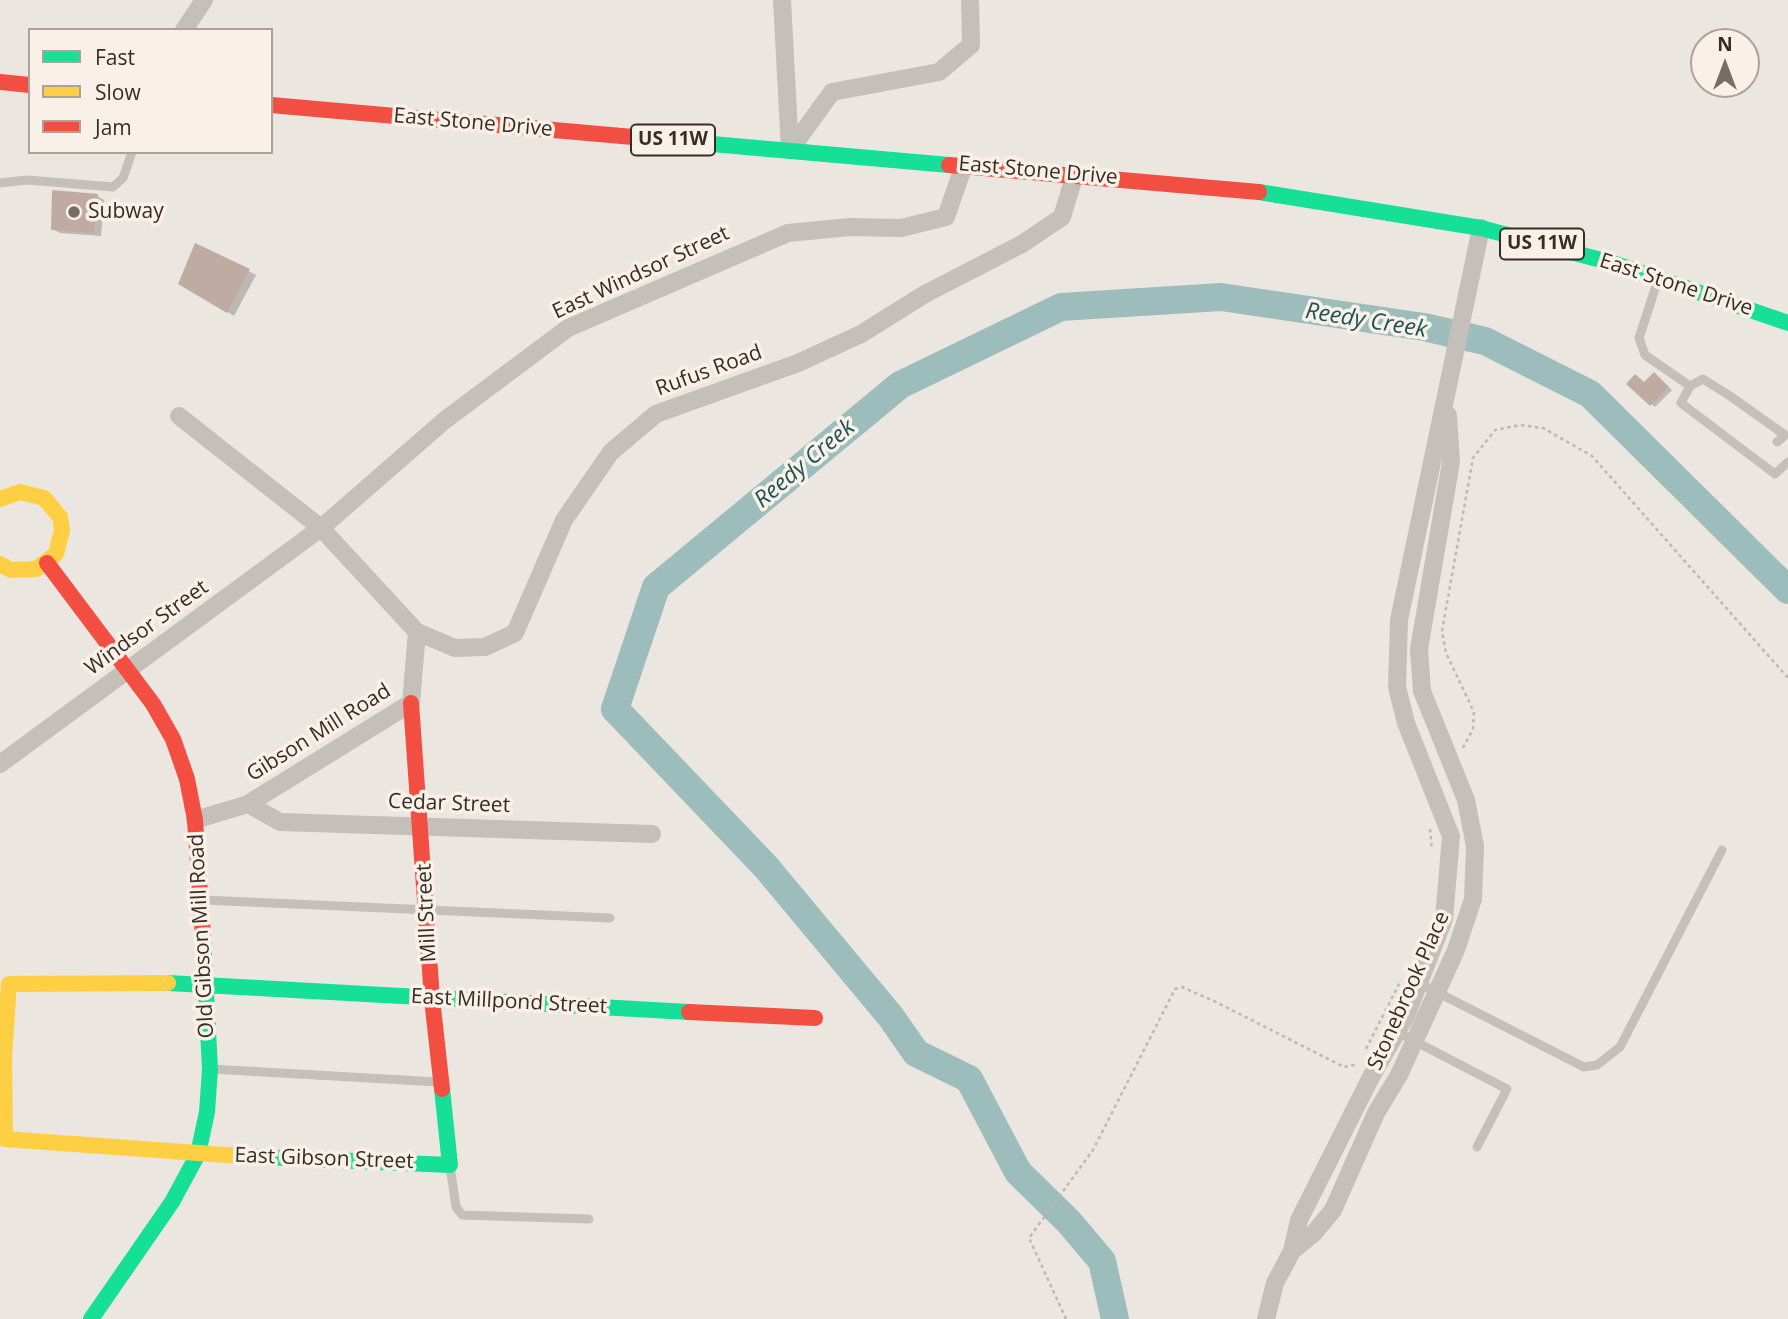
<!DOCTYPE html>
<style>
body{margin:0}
#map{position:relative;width:1788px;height:1319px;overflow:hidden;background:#ece6e0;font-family:"Open Sans",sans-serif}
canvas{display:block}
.legend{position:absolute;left:28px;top:28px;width:245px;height:126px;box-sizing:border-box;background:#f9f1e7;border:2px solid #aba29b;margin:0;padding:9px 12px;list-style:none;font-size:21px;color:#362c28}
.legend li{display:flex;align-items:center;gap:14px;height:35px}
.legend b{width:35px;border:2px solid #aba29b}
.north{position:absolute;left:1690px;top:28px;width:70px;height:70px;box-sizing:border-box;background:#f9f1e7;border:2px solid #aba29b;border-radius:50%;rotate:0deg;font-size:19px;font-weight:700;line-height:28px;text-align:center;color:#362c28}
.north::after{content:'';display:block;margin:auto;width:24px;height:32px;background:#766d68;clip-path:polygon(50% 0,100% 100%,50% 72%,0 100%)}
</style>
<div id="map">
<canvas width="1788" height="1319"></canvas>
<ul class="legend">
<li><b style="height:9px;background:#16e098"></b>Fast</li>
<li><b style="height:9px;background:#ffcf43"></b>Slow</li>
<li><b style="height:9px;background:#f24e42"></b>Jam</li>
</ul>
<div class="north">N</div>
</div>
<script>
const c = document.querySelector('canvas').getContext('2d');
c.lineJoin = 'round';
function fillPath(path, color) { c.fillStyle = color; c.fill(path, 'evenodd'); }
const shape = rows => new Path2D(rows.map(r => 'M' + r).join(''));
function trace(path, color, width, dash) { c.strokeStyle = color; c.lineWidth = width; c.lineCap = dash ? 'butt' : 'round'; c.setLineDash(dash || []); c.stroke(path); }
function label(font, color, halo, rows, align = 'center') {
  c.font = font + ' "Open Sans",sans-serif'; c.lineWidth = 7; c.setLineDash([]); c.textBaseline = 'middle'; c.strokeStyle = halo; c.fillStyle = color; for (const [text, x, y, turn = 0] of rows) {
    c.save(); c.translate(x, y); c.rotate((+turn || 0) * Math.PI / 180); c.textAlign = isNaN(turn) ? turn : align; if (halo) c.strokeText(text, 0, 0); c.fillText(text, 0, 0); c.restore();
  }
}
fillPath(shape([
 [97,196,104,200,101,236,60,233,53,229],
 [196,245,256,275,234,316,180,283],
 [1658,377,1672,390,1655,407,1629,384,1645,384]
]), '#0003');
trace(shape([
 [1115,1319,1102,1261,1069,1222,1018,1172,969,1079,916,1053,891,1017,766,867,615,709,656,587,900,385,1061,307,1221,297,1424,327,1485,341,1590,394,1788,590]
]), '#9dbdbd', 28);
fillPath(shape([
 [52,190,98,194,94,233,51,230],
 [195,243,250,269,227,313,178,284],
 [1654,372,1669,387,1650,406,1626,384,1635,374,1644,382]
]), '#bfaba2');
trace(shape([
 [1463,748,1473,729,1474,712,1446,653,1442,631,1473,458,1495,430,1520,425,1543,428,1592,456,1788,678],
 [1430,829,1432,850],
 [1366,1049,1401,980],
 [1066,1319,1029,1238,1093,1150,1175,989,1182,987,1214,1001,1344,1067,1358,1064]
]), '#beb7b2', 2.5, [3.5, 3.5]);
trace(shape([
 [0,183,27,180,113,187,123,178,132,152],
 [1656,286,1639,338,1645,355,1690,386],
 [1777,442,1785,435,1730,396,1703,379,1690,386,1681,403,1775,474,1788,462],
 [203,900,610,918],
 [1419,983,1584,1067,1597,1065,1620,1047,1722,850],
 [1397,1032,1507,1089,1477,1147],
 [211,1069,438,1082],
 [450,1166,456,1207,462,1215,589,1219]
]), '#c5bfb9', 9);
trace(shape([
 [782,0,790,150],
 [184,30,204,0],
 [790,150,832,92,939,72,971,45,970,0],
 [179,416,321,528,417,632,411,703,248,804,195,820],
 [417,632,455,648,485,647,515,633,564,520,611,452,656,414,798,363,861,334,925,294,1022,244,1062,217,1075,174],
 [0,764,321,528,445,420,568,328,788,233,850,227,901,228,946,217,964,165],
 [248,804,280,822,652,834],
 [1292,1251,1299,1220,1371,1077,1406,1016,1444,919,1451,836,1406,723,1397,687,1399,620,1481,228],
 [1266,1319,1275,1283,1292,1251,1314,1233,1333,1210,1376,1113,1399,1075,1456,950,1473,899,1475,846,1466,800,1422,691,1419,649,1451,462,1448,415]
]), '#c5bfb9', 18);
trace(shape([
 [633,137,949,165],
 [1259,192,1481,228,1616,264,1788,323],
 [168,983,689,1012],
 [240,1156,450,1165,442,1089],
 [91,1319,172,1202,198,1154,207,1112,210,1069,203,936]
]), '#16e098', 16);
trace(shape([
 [0,499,20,492,44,498,60,517,62,530,56,554,36,569,11,570,0,564],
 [168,983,9,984,4,1058,5,1139,240,1156]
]), '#ffcf43', 16);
trace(shape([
 [0,82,30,85],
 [271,105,633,137],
 [949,165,1259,192],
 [47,563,153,704,173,739,187,779,195,820,203,936],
 [411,703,432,999,442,1089],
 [689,1012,815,1018]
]), '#f24e42', 16);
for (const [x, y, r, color] of [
 [74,212,7,"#766d68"]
]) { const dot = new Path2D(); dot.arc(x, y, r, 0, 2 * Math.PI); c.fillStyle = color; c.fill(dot); trace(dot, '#f9f1e7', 2.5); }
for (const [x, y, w] of [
 [673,140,84],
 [1542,244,84]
]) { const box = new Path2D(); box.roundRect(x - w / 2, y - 15.5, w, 31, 5); c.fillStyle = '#f9f1e7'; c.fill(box); trace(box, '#362c28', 2); }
label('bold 19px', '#362c28', null, [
 ["US 11W",673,140],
 ["US 11W",1542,244]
]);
label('21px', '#362c28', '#f9f1e7', [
 ["East Stone Drive",473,123,5],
 ["East Stone Drive",1038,171,5],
 ["East Windsor Street",641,273,-25],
 ["East Stone Drive",1676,285,18],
 ["Rufus Road",709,371,-20],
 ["Windsor Street",147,628,-36],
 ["Gibson Mill Road",319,733,-32],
 ["Cedar Street",449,804,2],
 ["Mill Street",427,913,-93],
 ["Old Gibson Mill Road",202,936,-93],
 ["Stonebrook Place",1409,991,-66],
 ["East Millpond Street",509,1002,3],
 ["East Gibson Street",324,1159,2]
]);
label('21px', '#362c28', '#f9f1e7', [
 ["Subway",88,212]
], 'left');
label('italic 23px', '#1e5356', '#f9f1e7', [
 ["Reedy Creek",1366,321,9],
 ["Reedy Creek",805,464,-40]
]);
</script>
